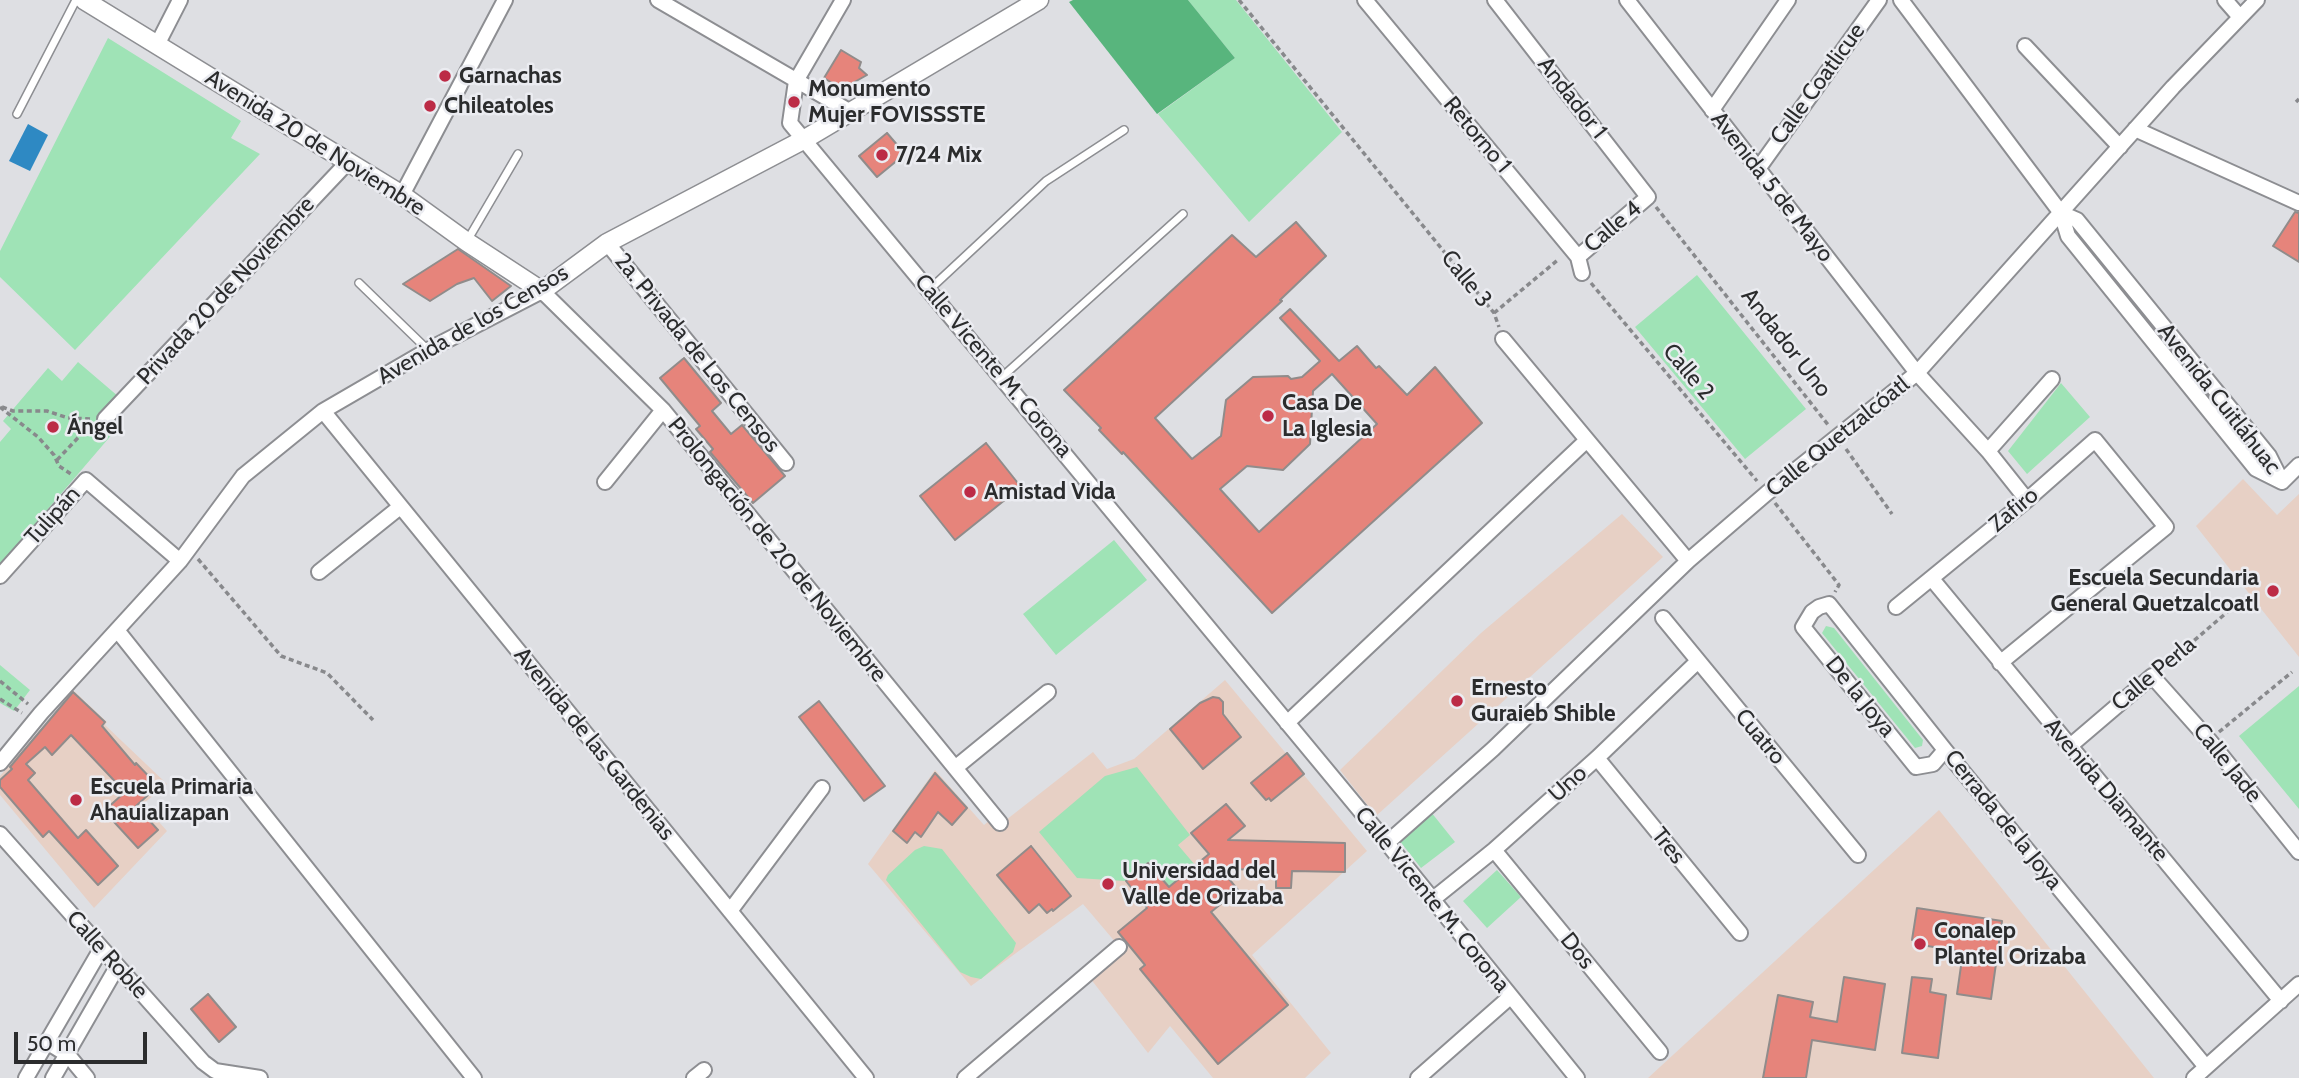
<!DOCTYPE html>
<meta charset="utf-8">
<style>
body{margin:0}
#map{position:relative;width:2299px;height:1078px;overflow:hidden;background:#dedfe3;font-family:Cabin,sans-serif}
canvas{display:block}
.scale{position:absolute;left:14px;top:1032px;width:133px;height:32px;box-sizing:border-box;border:4px solid #2b2c2d;border-top:0;padding-left:9px;font-size:21px;line-height:24px;white-space:nowrap;color:#2b2c2d;-webkit-text-stroke:5px #ebecf1;paint-order:stroke}
</style>
<div id="map">
<canvas width="2299" height="1078"></canvas>
<div class="scale">50 m</div>
</div>
<script>
const c = document.querySelector('canvas').getContext('2d');
c.lineJoin = 'round';
function fillPath(path, color) { c.fillStyle = color; c.fill(path, 'evenodd'); }
const shape = rows => new Path2D(rows.map(r => 'M' + r).join(''));
function trace(path, color, width, dash) { c.strokeStyle = color; c.lineWidth = width; c.lineCap = dash ? 'butt' : 'round'; c.setLineDash(dash || []); c.stroke(path); }
function label(font, color, halo, rows, align = 'center') {
  c.font = font + ' Cabin,sans-serif'; c.lineWidth = 5; c.setLineDash([]); c.textBaseline = 'middle'; c.strokeStyle = halo; c.fillStyle = color; for (const [text, x, y, turn = 0] of rows) {
    c.save(); c.translate(x, y); c.rotate((+turn || 0) * Math.PI / 180); c.textAlign = isNaN(turn) ? turn : align; if (halo) c.strokeText(text, 0, 0); c.fillText(text, 0, 0); c.restore();
  }
}
fillPath(shape([
 [2243,479,2277,515,2299,494,2299,657,2196,526],
 [1622,514,1663,557,1376,816,1340,770,1481,633],
 [1225,680,1367,851,1252,955,1331,1053,1305,1078,1213,1078,1170,1026,1148,1053,1090,978,1122,950,1083,904,971,986,868,864,935,770,984,825,1000,812,1006,820,1093,752,1107,769,1134,759],
 [74,691,107,722,105,725,167,784,143,804,167,831,94,908,0,795,0,776],
 [1939,810,2154,1078,1648,1078]
]), '#e7d0c5');
fillPath(shape([
 [1188,0,1236,0,1342,132,1249,222,1158,114,1235,58],
 [108,38,241,121,231,138,260,154,75,350,0,277,0,251],
 [1697,275,1806,409,1745,459,1635,327],
 [78,362,119,397,99,420,114,432,0,565,0,442,11,429,3,421,48,368,62,381],
 [2061,383,2090,417,2027,474,2008,451],
 [1114,540,1147,580,1056,655,1023,614],
 [1826,626,1834,628,1923,740,1922,746,1915,748,1822,633],
 [0,665,30,690,14,711,0,703],
 [2299,686,2299,809,2239,736],
 [1137,767,1190,835,1178,845,1195,865,1169,887,1149,862,1125,881,1077,878,1039,832,1105,776],
 [1427,807,1455,842,1421,868,1395,835],
 [924,846,942,849,1016,943,1013,952,981,979,971,977,960,972,886,880,888,875,915,850],
 [1497,870,1521,897,1487,928,1463,901]
]), '#9fe3b6');
fillPath(shape([
 [1073,0,1188,0,1235,58,1157,114,1069,2]
]), '#58b57d');
fillPath(shape([
 [28,124,48,135,30,171,9,161]
]), '#2e89c3');
const building = shape([
 [841,50,861,62,859,68,867,75,842,89,824,78,841,50],
 [887,133,905,154,877,177,859,156,887,133],
 [2295,212,2299,213,2299,262,2273,246,2295,212],
 [1296,222,1326,256,1280,300,1282,301,1155,418,1192,459,1221,436,1226,400,1253,377,1288,376,1291,379,1302,377,1320,361,1280,318,1290,309,1339,361,1357,346,1376,368,1379,366,1407,395,1435,367,1482,423,1272,613,1123,452,1122,454,1099,430,1101,428,1064,390,1232,235,1256,257,1296,222],
 [1332,374,1377,424,1259,532,1220,489,1247,466,1283,470,1310,444,1313,391,1332,374],
 [458,249,511,286,492,301,474,278,457,284,430,301,403,284,458,249],
 [684,358,721,403,712,411,731,434,742,425,785,476,753,503,710,452,713,449,696,429,700,426,660,378,684,358],
 [986,443,1021,487,955,540,920,496,986,443],
 [73,692,105,722,102,726,135,765,136,763,158,786,136,806,158,830,138,848,104,811,125,792,71,735,52,755,45,747,26,764,35,773,28,780,78,838,86,830,118,866,98,885,49,831,43,837,0,787,0,780,12,769,10,767,73,692],
 [1213,697,1219,698,1223,702,1223,714,1241,737,1203,769,1170,729,1200,703,1213,697],
 [819,701,885,786,864,801,799,717,819,701],
 [1287,753,1304,774,1271,801,1269,798,1266,800,1251,783,1287,753],
 [935,773,967,808,952,825,938,812,921,837,915,832,907,843,893,831,935,773],
 [1226,804,1245,826,1228,840,1345,843,1345,872,1292,871,1291,888,1276,888,1276,870,1221,869,1238,890,1211,912,1288,1005,1218,1064,1140,969,1145,965,1118,932,1147,908,1126,881,1148,863,1169,887,1209,854,1191,833,1226,804],
 [1031,846,1071,896,1053,911,1052,909,1047,913,1039,904,1029,913,997,875,1031,846],
 [1917,908,2002,921,1991,999,1957,994,1963,952,1916,944,1916,941,1912,940,1917,908],
 [1844,977,1885,984,1875,1050,1812,1040,1806,1078,1763,1078,1778,995,1813,1002,1810,1017,1837,1022,1844,977],
 [1912,977,1932,979,1930,992,1946,995,1938,1058,1902,1053,1912,977],
 [208,994,236,1027,219,1042,191,1009,208,994]
]);
fillPath(building, '#e6847b');
trace(building, '#908c8b', 2);
const service = shape([
 [17,114,76,0],
 [467,241,518,154],
 [359,283,428,350],
 [930,289,1046,181,1124,130],
 [1002,377,1183,214]
]);
const minor = shape([
 [658,0,849,111],
 [843,0,796,81,790,123,1387,843,1577,1078],
 [1365,0,1578,257,1582,273],
 [1495,0,1648,197,1578,257],
 [1627,0,1917,373,1988,451,2027,500],
 [1901,0,2061,213,2068,236,2256,469,2282,482],
 [2225,0,2239,16],
 [158,43,180,0],
 [2025,46,2120,147],
 [1712,110,1788,0],
 [2135,129,2299,203],
 [1758,169,1879,0],
 [402,195,505,0],
 [2061,213,2077,220,2269,456,2282,482],
 [607,243,786,463],
 [1503,339,1688,561],
 [323,411,866,1078],
 [105,419,347,163],
 [1988,451,2052,379],
 [605,482,663,410],
 [2282,482,2299,465],
 [319,572,400,507],
 [0,576,86,480,180,561],
 [1932,579,2281,1001],
 [1896,607,2027,500,2095,440,2166,527,2000,663],
 [1663,618,1858,855],
 [117,630,474,1078],
 [1287,723,1587,440],
 [2070,746,2152,676,2209,740,2299,852],
 [1945,750,1933,764,1916,767,1803,627,1812,612,1819,607,1829,604,1945,750,2206,1067],
 [1597,758,1740,933],
 [0,763,41,713,180,561,243,476,323,411,428,350,542,291,663,410,1000,823],
 [955,768,1048,692],
 [0,834,203,1062,215,1071,260,1078],
 [1387,843,1493,749,1688,561,1767,493,1917,373,2173,87,2257,0],
 [1494,850,1660,1052],
 [1432,900,1494,850,1597,758,1698,661],
 [730,911,822,788],
 [47,1042,68,1055,87,1078],
 [26,1078,101,949],
 [53,1078,117,967],
 [694,1078,704,1070],
 [965,1078,1119,947],
 [1418,1078,1510,997],
 [2194,1078,2299,984]
]);
const tertiary = shape([
 [84,0,402,195,467,242,542,291,607,243,805,139,1039,0]
]);
trace(service, '#8d8e92', 10);
trace(minor, '#8d8e92', 18);
trace(tertiary, '#8d8e92', 21);
trace(shape([
 [1239,0,1494,313,1499,327],
 [2296,102,2299,99],
 [1656,207,1829,426],
 [1591,283,1757,481],
 [1494,313,1559,259],
 [0,407,38,437,54,455,59,466,71,474],
 [2,407,13,411,47,411,68,418,90,419],
 [1846,449,1892,514],
 [57,460,91,424],
 [1775,503,1839,585,1835,592],
 [198,559,281,656,327,673,373,720],
 [2162,668,2239,602],
 [0,681,28,704],
 [0,699,22,713],
 [2219,732,2292,672]
]), '#88898c', 3.5, [5, 3.5]);
trace(service, '#fff', 7);
trace(minor, '#fff', 14);
trace(tertiary, '#fff', 18);
for (const [x, y, r, color] of [
 [445,76,7,"#bc2b46"],
 [794,102,7,"#bc2b46"],
 [430,106,7,"#bc2b46"],
 [882,155,7,"#bc2b46"],
 [1268,416,7,"#bc2b46"],
 [53,427,7,"#bc2b46"],
 [970,492,7,"#bc2b46"],
 [2273,591,7,"#bc2b46"],
 [1457,701,7,"#bc2b46"],
 [76,800,7,"#bc2b46"],
 [1108,884,7,"#bc2b46"],
 [1920,944,7,"#bc2b46"]
]) { const dot = new Path2D(); dot.arc(x, y, r, 0, 2 * Math.PI); c.fillStyle = color; c.fill(dot); trace(dot, '#ebecf1', 2.5); }
label('bold 23px', '#2b2c2d', '#ebecf1', [
 ["Garnachas",459,76],
 ["Monumento",808,89],
 ["Mujer FOVISSSTE",808,115],
 ["Chileatoles",444,106],
 ["7/24 Mix",896,155],
 ["Casa De",1282,403],
 ["La Iglesia",1282,429],
 ["Ángel",67,427],
 ["Amistad Vida",984,492],
 ["Escuela Secundaria",2259,578,"right"],
 ["General Quetzalcoatl",2259,604,"right"],
 ["Ernesto",1471,688],
 ["Guraieb Shible",1471,714],
 ["Escuela Primaria",90,787],
 ["Ahauializapan",90,813],
 ["Universidad del",1122,871],
 ["Valle de Orizaba",1122,897],
 ["Conalep",1934,931],
 ["Plantel Orizaba",1934,957]
], 'left');
label('23px', '#2b2c2d', '#ebecf1', [
 ["Calle Coatlicue",1818,84,-54],
 ["Andador 1",1572,98,52],
 ["Retorno 1",1477,135,50],
 ["Avenida 20 de Noviembre",315,143,32],
 ["Avenida 5 de Mayo",1772,187,52],
 ["Calle 4",1613,227,-40],
 ["Calle 3",1466,279,51],
 ["Privada 20 de Noviembre",226,291,-47],
 ["Avenida de los Censos",473,325,-30],
 ["Andador Uno",1786,343,52],
 ["2a. Privada de Los Censos",697,353,51],
 ["Calle Vicente M. Corona",993,366,50],
 ["Calle 2",1688,372,50],
 ["Avenida Cuitláhuac",2219,399,52],
 ["Calle Quetzalcóatl",1838,437,-39],
 ["Zafiro",2014,510,-40],
 ["Tulipán",53,516,-48],
 ["Prolongación de 20 de Noviembre",777,550,51],
 ["Calle Perla",2154,674,-40],
 ["De la Joya",1860,697,51],
 ["Cuatro",1760,737,50],
 ["Avenida de las Gardenias",594,744,51],
 ["Calle Jade",2227,763,51],
 ["Uno",1568,784,-42],
 ["Avenida Diamante",2106,790,50],
 ["Cerrada de la Joya",2003,820,51],
 ["Tres",1668,846,51],
 ["Calle Vicente M. Corona",1432,900,51],
 ["Dos",1577,951,51],
 ["Calle Roble",107,955,48]
]);
</script>
